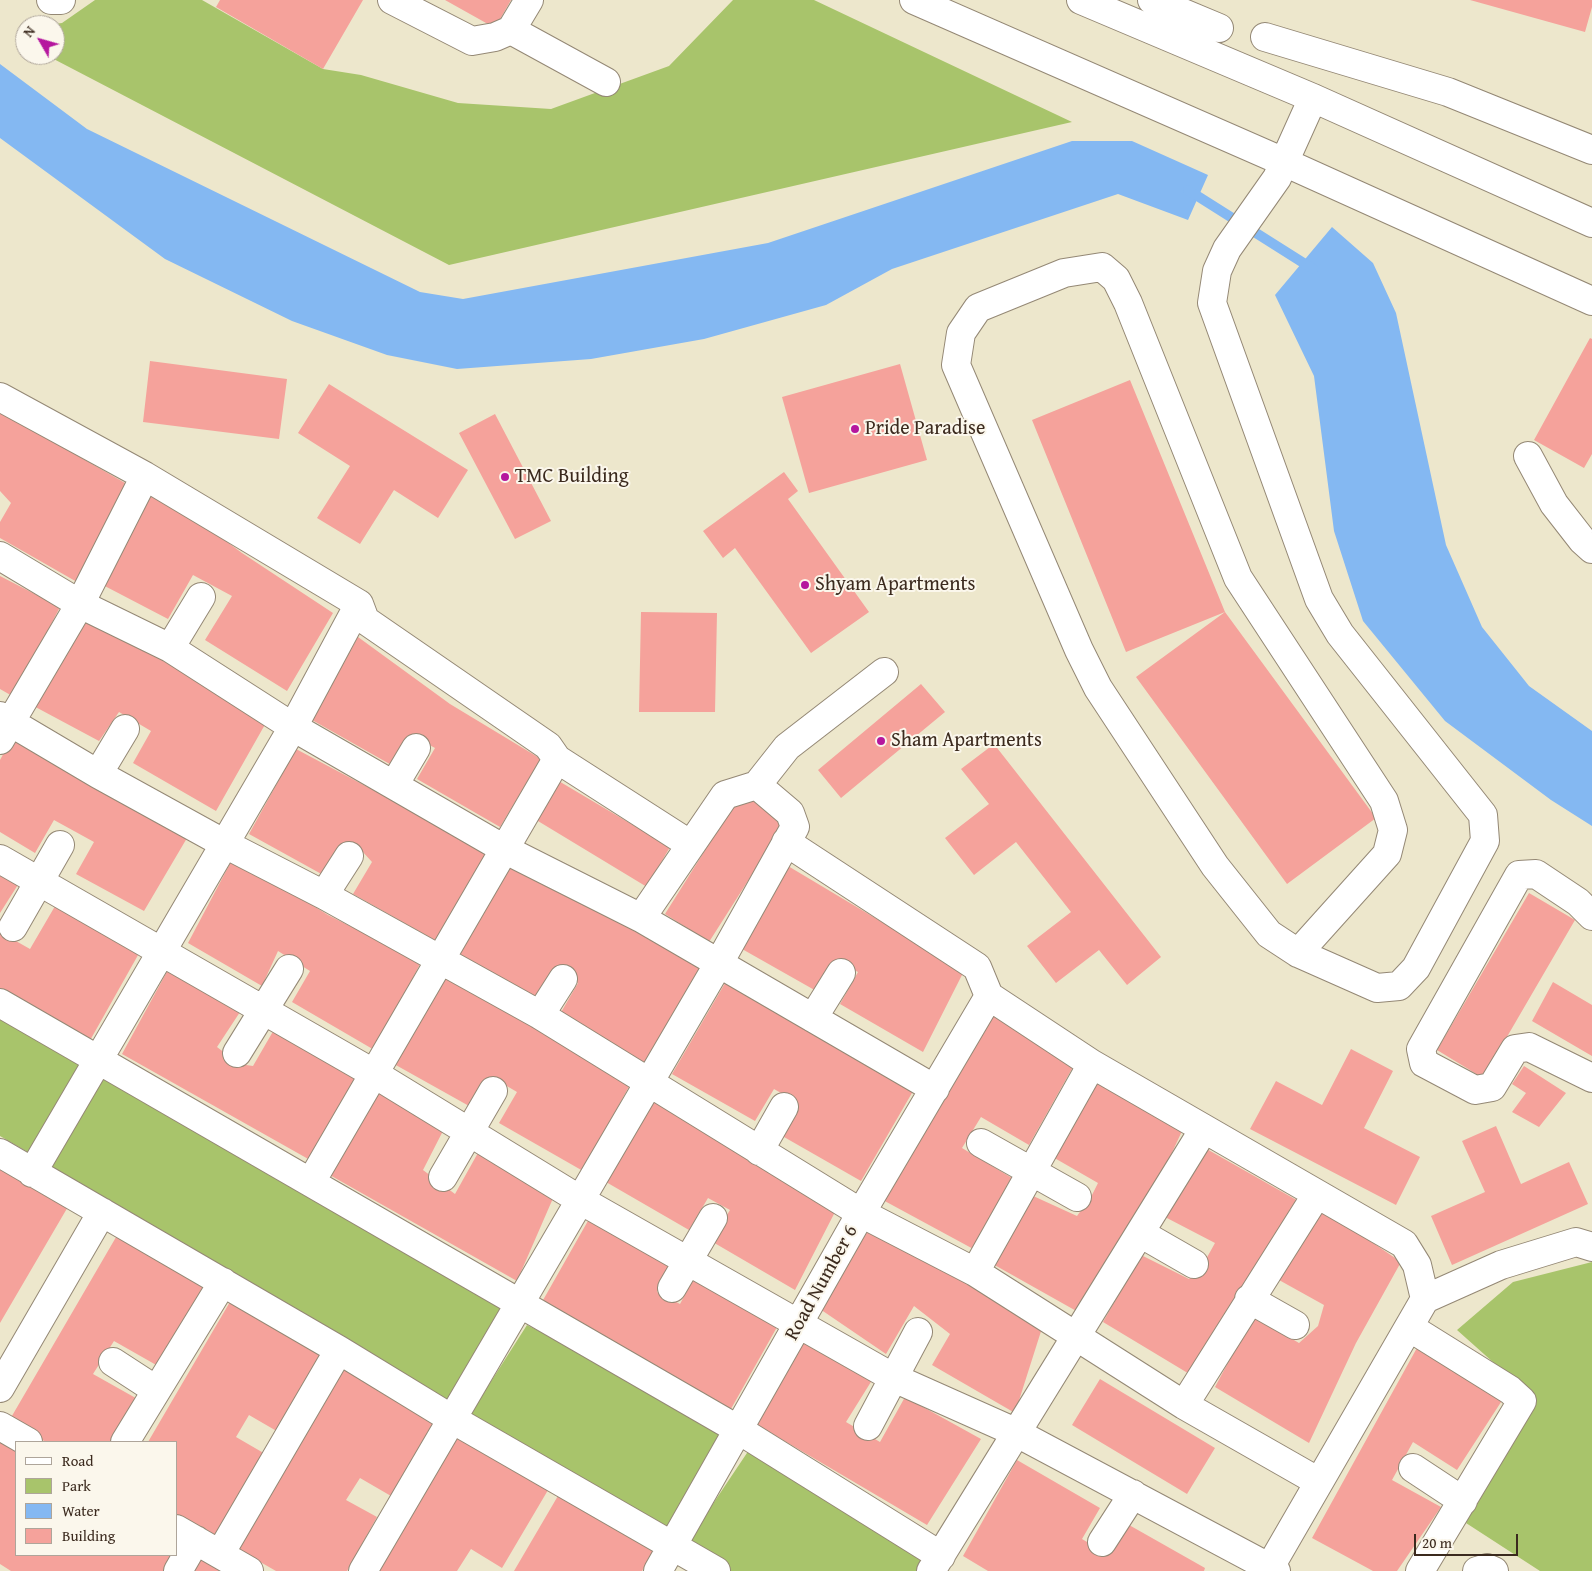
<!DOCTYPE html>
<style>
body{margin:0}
#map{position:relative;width:1592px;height:1571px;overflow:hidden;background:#ede7cc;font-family:"Gentium Book Plus",serif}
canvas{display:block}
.legend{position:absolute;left:15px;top:1441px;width:162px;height:115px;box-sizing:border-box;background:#fbf7ec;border:1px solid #aea59a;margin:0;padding:6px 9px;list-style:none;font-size:15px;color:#3b2a1e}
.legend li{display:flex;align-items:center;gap:10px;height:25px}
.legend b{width:25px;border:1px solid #aea59a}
.north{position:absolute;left:15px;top:15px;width:50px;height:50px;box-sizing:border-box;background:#fbf7ec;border:1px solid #aea59a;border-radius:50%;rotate:308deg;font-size:14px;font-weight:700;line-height:20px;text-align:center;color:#3b2a1e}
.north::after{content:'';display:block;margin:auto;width:18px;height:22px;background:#b5179e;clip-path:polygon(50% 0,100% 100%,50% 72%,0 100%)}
.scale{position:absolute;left:1414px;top:1534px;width:104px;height:22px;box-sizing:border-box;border:2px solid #3b2a1e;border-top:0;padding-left:6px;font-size:15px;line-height:18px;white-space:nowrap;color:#3b2a1e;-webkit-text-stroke:4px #fbf7ec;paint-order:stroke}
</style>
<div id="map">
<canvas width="1592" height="1571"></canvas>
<ul class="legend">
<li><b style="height:6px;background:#fff"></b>Road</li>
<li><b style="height:14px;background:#a8c46b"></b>Park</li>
<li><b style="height:14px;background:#84b8f2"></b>Water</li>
<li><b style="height:14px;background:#f5a29b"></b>Building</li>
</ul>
<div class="north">N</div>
<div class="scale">20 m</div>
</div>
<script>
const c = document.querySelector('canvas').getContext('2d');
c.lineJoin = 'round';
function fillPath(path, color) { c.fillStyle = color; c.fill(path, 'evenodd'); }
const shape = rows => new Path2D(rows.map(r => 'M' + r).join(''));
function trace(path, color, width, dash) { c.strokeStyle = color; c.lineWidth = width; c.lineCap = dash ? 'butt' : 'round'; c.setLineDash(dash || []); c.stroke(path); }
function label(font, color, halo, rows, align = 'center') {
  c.font = font + ' "Gentium Book Plus",serif'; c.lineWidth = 4; c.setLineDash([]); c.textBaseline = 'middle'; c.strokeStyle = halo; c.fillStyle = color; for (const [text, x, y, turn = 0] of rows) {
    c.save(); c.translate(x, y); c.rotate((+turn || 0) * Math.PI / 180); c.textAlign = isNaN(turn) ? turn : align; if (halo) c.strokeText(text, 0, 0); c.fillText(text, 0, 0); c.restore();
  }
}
fillPath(shape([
 [95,0,202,0,323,69,361,75,458,103,551,109,669,66,733,0,814,0,1072,122,449,265,46,55,55,55,55,25,47,25,62,23],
 [0,1017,88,1070,33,1155,0,1136],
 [103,1073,511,1306,448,1410,50,1168],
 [1592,1262,1592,1571,1540,1571,1466,1523,1531,1396,1457,1330,1513,1282],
 [527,1325,730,1427,669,1533,467,1419],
 [753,1444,929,1556,919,1571,731,1571,686,1544]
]), '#a8c46b');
fillPath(shape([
 [0,64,87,129,420,292,463,299,768,243,1072,141,1132,141,1208,175,1188,220,1118,194,892,269,826,305,704,339,591,359,457,369,387,355,292,321,165,259,0,138],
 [1332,227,1373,263,1396,313,1446,545,1482,627,1529,686,1592,731,1592,826,1551,800,1445,721,1363,621,1334,531,1314,376,1275,295]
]), '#84b8f2');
trace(shape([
 [1188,190,1313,269]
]), '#84b8f2', 10);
fillPath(shape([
 [220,0,363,0,323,69,216,7],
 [445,0,511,0,495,28],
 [1470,0,1592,0,1592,7,1585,32],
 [1590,338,1592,339,1592,454,1584,468,1534,440],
 [150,361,287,379,279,439,143,422],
 [900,364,927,460,809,493,782,397],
 [1130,380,1225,612,1126,652,1032,420],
 [329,384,468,470,438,518,394,490,360,544,317,518,350,466,298,433],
 [0,411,132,487,77,582,0,538,0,522,11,503,0,491],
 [495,414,551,521,515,539,459,433],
 [784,472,798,491,788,499,869,612,811,653,735,548,723,558,703,531],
 [153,487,242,553,333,613,287,691,205,640,232,596,193,575,168,619,99,583],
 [0,576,60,607,14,697,0,689],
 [83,608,267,721,216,811,133,763,151,731,119,712,99,741,28,703],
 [641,612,717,613,715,712,639,712],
 [1225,612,1376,818,1287,884,1136,677],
 [358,637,450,704,541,759,500,827,417,779,435,748,413,736,395,767,312,720],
 [921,684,945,712,841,798,818,770],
 [13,736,187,838,144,911,76,874,94,842,54,820,35,853,0,832,0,760],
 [994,744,1161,957,1127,985,1099,950,1056,983,1027,946,1071,912,1016,842,974,875,945,838,989,804,961,769],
 [296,749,392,800,493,846,438,942,353,894,372,862,362,851,342,843,325,876,249,834],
 [557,780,670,847,647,887,533,818],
 [741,793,786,821,709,942,665,914],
 [234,856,328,915,421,962,376,1051,292,1002,310,971,278,951,262,986,188,943],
 [511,859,700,967,644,1063,560,1014,578,983,557,971,539,1002,456,955],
 [788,866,964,971,923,1052,840,1004,858,972,836,961,818,992,735,945],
 [0,868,21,880,0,913],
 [1529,893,1575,920,1483,1078,1437,1050],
 [58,901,142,948,88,1044,0,994,0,932,30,949],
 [169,968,240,1012,217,1047,239,1064,253,1066,275,1028,357,1075,310,1160,122,1054],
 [449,968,632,1081,583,1171,499,1123,517,1092,495,1079,478,1111,394,1064],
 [728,978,916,1086,861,1181,777,1133,795,1101,774,1089,755,1121,672,1074],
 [1553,982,1592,1005,1592,1056,1532,1021],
 [987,1007,1073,1067,1029,1145,981,1117,962,1148,1012,1178,977,1251,881,1199],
 [1351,1049,1393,1071,1364,1128,1420,1157,1396,1205,1250,1129,1276,1081,1322,1105],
 [1524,1066,1566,1093,1539,1127,1512,1112,1526,1093,1512,1084],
 [1097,1073,1182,1131,1140,1222,1087,1317,991,1263,1031,1195,1077,1216,1092,1195,1098,1183,1051,1156],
 [377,1087,445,1127,423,1170,455,1194,479,1151,554,1196,517,1281,328,1174],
 [655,1101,836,1210,795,1290,711,1241,730,1210,708,1198,689,1230,606,1182],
 [1496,1126,1521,1184,1569,1162,1588,1204,1452,1265,1431,1216,1485,1192,1462,1141],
 [1205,1148,1300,1202,1196,1378,1103,1322,1141,1255,1189,1279,1205,1261,1215,1243,1165,1217],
 [0,1164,69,1205,0,1323],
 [1323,1209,1401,1262,1356,1343,1309,1443,1215,1387,1253,1316,1299,1343,1318,1326,1324,1305,1279,1280],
 [593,1212,676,1260,657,1292,680,1304,697,1272,781,1320,727,1416,538,1309],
 [868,1231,963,1279,1043,1325,1015,1413,932,1365,950,1334,914,1306,886,1354,817,1307],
 [119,1232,214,1288,165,1370,114,1341,93,1374,141,1401,120,1442,46,1442,9,1421],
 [234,1295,328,1351,280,1433,249,1415,236,1437,267,1455,218,1539,176,1514,176,1442,148,1442],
 [804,1336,874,1377,846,1422,880,1442,905,1397,981,1439,927,1525,754,1423],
 [1418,1346,1503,1399,1457,1470,1413,1442,1392,1480,1441,1507,1397,1571,1373,1571,1312,1538],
 [344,1358,439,1413,391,1496,360,1478,346,1500,377,1517,347,1571,276,1571,234,1547],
 [1100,1379,1215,1448,1187,1494,1072,1425],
 [456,1429,551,1485,502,1568,471,1549,457,1571,373,1571],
 [0,1437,16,1446,16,1555,176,1555,176,1539,186,1544,171,1571,11,1571,0,1564],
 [1017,1460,1100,1508,1082,1539,1104,1552,1122,1521,1205,1568,1204,1571,988,1571,963,1556],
 [562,1489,657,1545,642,1571,514,1571],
 [200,1549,237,1571,187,1571]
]), '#f5a29b');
const minor = shape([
 [51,0,61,0],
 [392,0,472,41,495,37,511,30,529,0],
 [914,0,1284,162,1592,301],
 [1081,0,1313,98,1592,223],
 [1152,0,1219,28],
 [511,30,606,82],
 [1265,37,1448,92,1592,150],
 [0,397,145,476,359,604,365,620,548,746,557,759,691,845],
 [1528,456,1554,504,1582,540,1592,549],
 [0,556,80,604,170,648,293,727,506,850,641,918,935,1089],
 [170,648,201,597],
 [0,716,98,774,225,844,324,895,540,1015,861,1213,975,1272,1184,1405,1319,1482],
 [0,740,80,604,145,476],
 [98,774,125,729],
 [394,785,416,748],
 [757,785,787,747,884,672],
 [786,842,977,967,989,996,1092,1064,1404,1244,1417,1265,1425,1299],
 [0,859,373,1073,582,1201,894,1378,1015,1432,1276,1571],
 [324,895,349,856],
 [1592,916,1578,902,1536,874,1519,875,1421,1049,1424,1063,1475,1090,1492,1087,1515,1049,1529,1047,1592,1078],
 [13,927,60,845],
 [1298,953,1387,854,1393,830,1384,801,1238,578,1128,303,1116,279,1102,267,1064,273,978,308,961,333,956,365,1079,650,1098,688,1215,866,1269,934,1298,953,1377,988,1399,986,1416,968,1485,841,1483,815,1340,634,1319,599,1212,303,1217,271,1227,249,1277,178,1313,98],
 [0,1003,739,1430,941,1556],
 [540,1015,563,979],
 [813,1018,841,973],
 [237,1053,289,969],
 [981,1143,1077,1197],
 [759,1151,784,1107],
 [0,1153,339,1350,452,1419,716,1571],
 [32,1173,293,727,359,604],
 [443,1177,493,1091],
 [311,1182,557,759],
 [1140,1233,1194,1264],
 [975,1272,1092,1064],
 [672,1288,713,1218],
 [1249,1299,1295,1325],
 [1409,1327,1510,1390,1522,1401,1420,1571],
 [113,1362,156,1390],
 [0,1388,102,1212],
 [1184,1405,1317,1194],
 [0,1426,28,1442],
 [868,1426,918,1332],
 [125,1442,223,1282],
 [1413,1468,1463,1501],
 [176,1529,249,1571],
 [1102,1542,1133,1494],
 [220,1554,339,1350],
 [1270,1567,1425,1299,1501,1265,1576,1242,1592,1247],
 [178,1571,196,1540],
 [363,1571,719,963,795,827,790,813,757,785,725,795,641,918],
 [658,1571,861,1213,989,996],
 [931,1571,1204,1129],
 [1477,1571,1487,1568,1494,1571]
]);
trace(minor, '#948875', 30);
trace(minor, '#fff', 28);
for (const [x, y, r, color] of [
 [855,429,5,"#b5179e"],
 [505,477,5,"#b5179e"],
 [805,585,5,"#b5179e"],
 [881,741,5,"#b5179e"]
]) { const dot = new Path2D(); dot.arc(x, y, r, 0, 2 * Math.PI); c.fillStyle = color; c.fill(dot); trace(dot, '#fbf7ec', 2); }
label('20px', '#3b2a1e', '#fbf7ec', [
 ["Pride Paradise",865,429],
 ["TMC Building",515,477],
 ["Shyam Apartments",815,585],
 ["Sham Apartments",891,741]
], 'left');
label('20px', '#3b2a1e', '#fbf7ec', [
 ["Road Number 6",822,1283,-61]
]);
</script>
